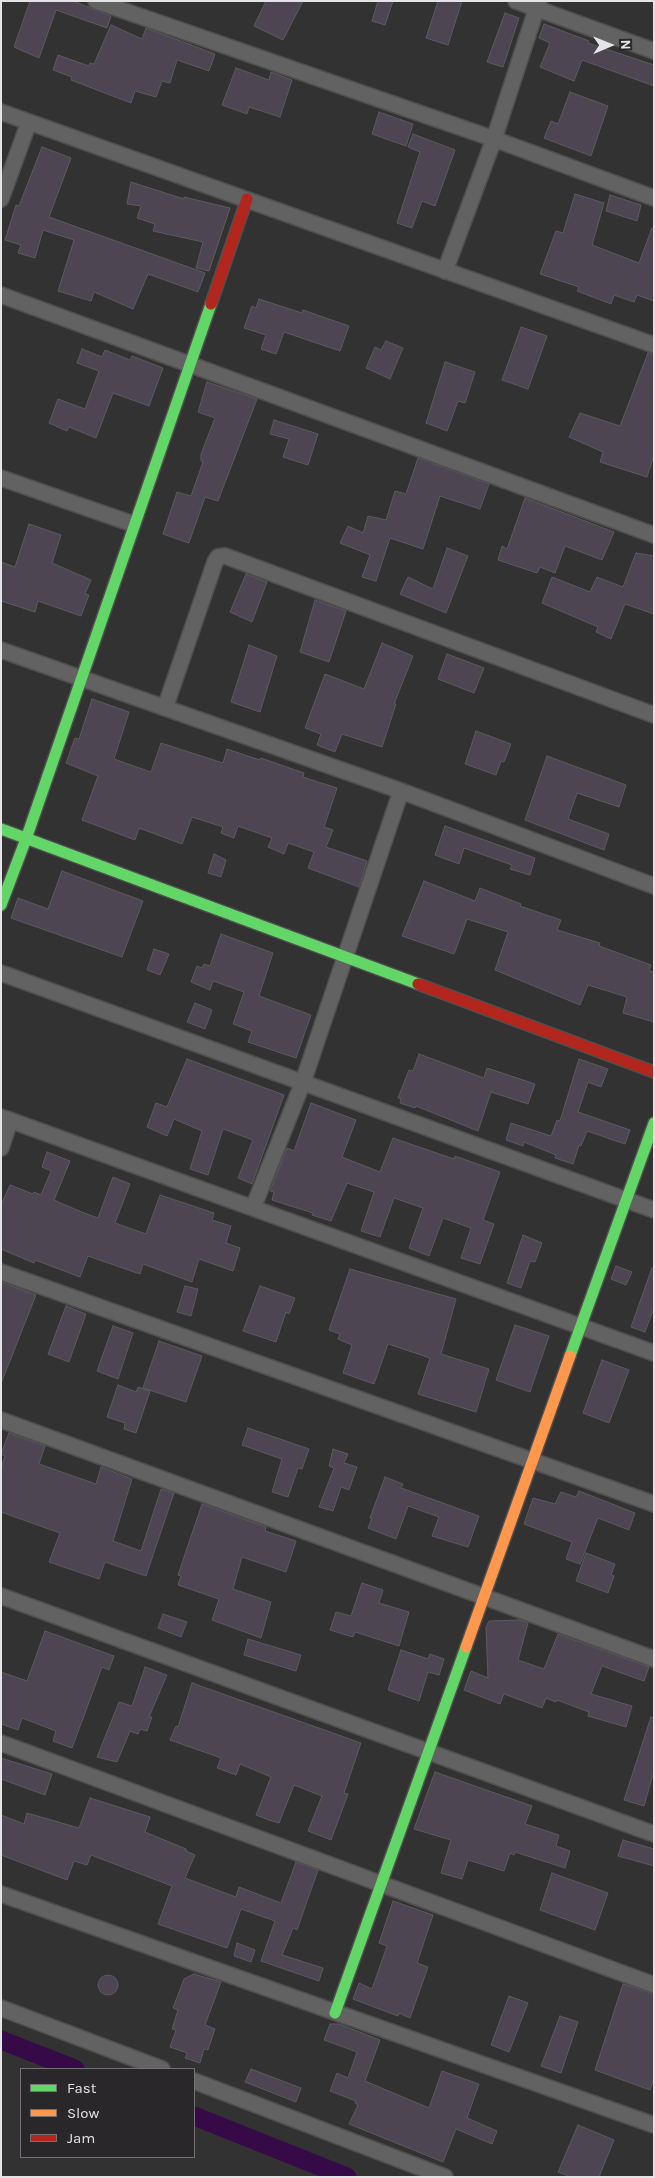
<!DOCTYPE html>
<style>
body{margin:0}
#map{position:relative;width:655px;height:2178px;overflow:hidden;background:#333233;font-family:Karla,sans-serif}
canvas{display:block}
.frame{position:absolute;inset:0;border:2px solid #e4e3e5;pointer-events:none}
.legend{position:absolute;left:20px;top:2068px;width:175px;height:90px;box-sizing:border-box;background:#29272a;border:1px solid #747275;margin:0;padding:6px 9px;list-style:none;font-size:15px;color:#e4e3e5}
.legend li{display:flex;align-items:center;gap:10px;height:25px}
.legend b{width:25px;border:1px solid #747275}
.north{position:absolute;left:585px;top:20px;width:50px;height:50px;-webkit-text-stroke:4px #29272a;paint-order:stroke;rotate:89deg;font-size:14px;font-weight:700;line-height:20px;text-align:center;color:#e4e3e5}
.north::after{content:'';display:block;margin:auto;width:18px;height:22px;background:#e4e3e5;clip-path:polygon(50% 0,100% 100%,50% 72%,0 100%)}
</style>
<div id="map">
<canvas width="655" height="2178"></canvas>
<div class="frame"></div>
<ul class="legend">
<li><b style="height:6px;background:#63d668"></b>Fast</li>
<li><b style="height:6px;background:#ff974d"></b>Slow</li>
<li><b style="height:6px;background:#b3261e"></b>Jam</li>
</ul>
<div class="north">N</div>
</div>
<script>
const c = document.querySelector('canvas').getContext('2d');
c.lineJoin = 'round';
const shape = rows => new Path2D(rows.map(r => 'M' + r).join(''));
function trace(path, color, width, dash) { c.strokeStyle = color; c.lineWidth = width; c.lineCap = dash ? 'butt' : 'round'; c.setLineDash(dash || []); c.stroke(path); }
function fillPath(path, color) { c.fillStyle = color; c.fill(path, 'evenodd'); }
trace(shape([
 [1,2040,75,2069],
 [194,2116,347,2177]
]), '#360a47', 19);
const building = shape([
 [30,1,73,1,111,16,107,28,56,10,39,58,14,47,30,1],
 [266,1,303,1,283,40,254,26,266,1],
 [378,1,393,1,385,25,372,21,378,1],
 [438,1,462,1,448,45,426,38,438,1],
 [505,13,519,18,503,67,487,62,505,13],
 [544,24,589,41,588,43,654,65,654,86,582,60,574,81,540,67,550,43,539,38,544,24],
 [111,25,142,39,146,28,215,54,209,71,177,60,170,83,162,81,156,97,135,91,131,103,71,80,72,77,53,70,58,55,89,66,90,63,94,64,111,25],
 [236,68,269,80,271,72,292,80,280,117,249,107,247,114,222,105,236,68],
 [570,92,608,106,591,156,544,138,551,121,558,124,570,92],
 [379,112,413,124,406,146,372,134,379,112],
 [413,134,455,150,435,206,422,201,412,228,397,223,420,152,408,147,413,134],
 [42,147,71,158,49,217,205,273,198,292,148,274,133,309,94,292,91,301,58,291,74,240,43,230,35,258,18,253,21,245,5,240,16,205,19,206,42,147],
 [131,182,184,199,184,197,230,208,209,271,196,268,203,242,153,231,155,224,137,218,141,206,127,204,131,182],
 [575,194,604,203,592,245,639,263,652,228,654,228,654,301,637,295,634,302,614,295,611,304,577,291,579,287,540,274,556,231,563,233,575,194],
 [610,195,641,205,637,221,606,211,610,195],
 [259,299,302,313,303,310,349,326,340,351,284,332,276,354,261,349,266,335,244,328,252,306,256,308,259,299],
 [521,327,547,336,528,389,502,380,521,327],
 [386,341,403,348,390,379,366,368,375,347,381,350,386,341],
 [82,349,102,357,105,350,130,360,132,356,163,368,149,406,113,393,96,438,69,427,67,431,49,423,58,399,85,409,99,371,77,363,82,349],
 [648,353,654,354,654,455,647,477,600,462,603,452,569,437,580,413,620,426,648,353],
 [445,362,475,372,465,403,458,401,447,431,426,423,445,362],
 [207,382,257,399,218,501,205,497,189,543,163,534,177,492,191,496,203,462,201,461,201,454,215,418,198,412,207,382],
 [274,420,318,434,308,465,283,457,289,439,270,434,274,420],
 [418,458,489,484,480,509,440,496,423,549,390,538,376,581,362,577,370,555,340,543,348,526,363,533,368,516,386,520,395,491,406,494,418,458],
 [525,498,614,532,602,560,565,546,555,573,540,567,537,573,498,560,502,546,507,549,525,498],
 [29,524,61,535,52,563,91,580,85,594,89,595,81,616,38,601,35,612,1,601,1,562,15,567,29,524],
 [447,548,468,556,446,613,400,594,408,577,433,589,447,548],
 [636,553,654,556,654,614,625,604,611,639,596,632,598,627,542,603,552,577,590,592,597,577,623,587,636,553],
 [246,574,267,582,252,622,230,612,246,574],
 [315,600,346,611,329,662,300,652,315,600],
 [382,643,413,656,394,704,396,704,382,747,342,734,335,752,317,745,321,734,305,728,325,674,364,689,382,643],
 [249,645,277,656,260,712,231,702,249,645],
 [447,654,484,668,474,693,438,679,447,654],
 [92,699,129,712,114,759,151,772,161,743,223,763,227,749,260,760,261,758,304,773,303,777,337,788,324,827,333,830,326,847,367,861,359,887,308,868,314,852,288,843,284,854,268,847,272,838,238,826,234,838,221,833,223,827,192,817,182,844,139,828,135,840,82,820,98,776,66,763,75,738,79,739,92,699],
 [476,731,511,744,504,762,501,761,496,775,465,764,476,731],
 [547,756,626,785,619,807,577,793,568,819,609,834,604,850,525,820,547,756],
 [445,826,535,858,530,875,510,869,512,865,464,848,459,864,435,855,445,826],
 [214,854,226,860,221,877,208,873,214,854],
 [62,871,143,901,122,957,11,918,18,898,48,909,62,871],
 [424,881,475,901,480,888,521,904,520,906,561,920,557,930,600,943,599,946,651,965,649,971,654,972,654,1022,623,1013,627,997,588,985,580,1005,495,970,508,932,467,919,454,954,402,936,424,881],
 [221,934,273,953,259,996,311,1015,296,1058,248,1042,252,1031,233,1024,244,992,213,981,210,990,191,982,197,966,202,968,204,964,210,966,221,934],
 [154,949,169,954,160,975,147,970,154,949],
 [195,1003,212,1010,205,1029,187,1022,195,1003],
 [419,1054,484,1078,487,1068,535,1084,528,1104,491,1092,478,1131,416,1106,415,1108,400,1103,401,1098,398,1098,409,1070,413,1071,419,1054],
 [187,1059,284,1095,252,1184,238,1178,253,1140,223,1129,208,1175,190,1169,202,1131,174,1119,167,1136,147,1127,156,1103,167,1107,187,1059],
 [579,1059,608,1069,601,1087,588,1082,578,1112,630,1130,625,1144,587,1131,581,1146,579,1145,573,1164,555,1158,556,1155,524,1142,523,1146,506,1140,511,1123,551,1136,557,1120,560,1121,579,1059],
 [311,1103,356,1120,342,1157,380,1172,393,1138,454,1159,455,1156,500,1172,483,1220,494,1224,480,1264,461,1258,471,1228,443,1218,429,1256,409,1248,423,1208,394,1198,380,1237,361,1231,374,1192,347,1183,331,1221,312,1215,313,1213,272,1200,274,1192,270,1191,287,1148,294,1151,311,1103],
 [47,1152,70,1161,54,1200,84,1213,98,1218,113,1177,130,1184,115,1223,146,1234,160,1195,214,1213,212,1220,231,1226,226,1243,240,1248,233,1271,199,1259,192,1282,143,1264,140,1274,88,1256,80,1277,35,1260,34,1263,1,1249,1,1205,10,1185,33,1194,34,1192,41,1195,51,1171,42,1167,47,1152],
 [523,1235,542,1243,535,1262,530,1261,521,1288,507,1283,523,1235],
 [616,1266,632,1272,626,1285,611,1279,616,1266],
 [652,1268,654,1269,654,1308,645,1332,631,1327,652,1268],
 [350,1269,456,1299,441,1354,489,1369,476,1412,418,1394,430,1358,388,1344,374,1384,343,1373,352,1345,338,1339,340,1334,329,1330,350,1269],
 [1,1282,36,1295,2,1381,1,1381,1,1282],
 [185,1286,198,1289,191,1316,177,1312,185,1286],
 [260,1286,295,1298,289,1314,286,1312,276,1342,243,1331,260,1286],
 [66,1306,86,1314,69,1362,48,1354,66,1306],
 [515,1325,549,1336,530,1392,496,1380,515,1325],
 [113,1326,133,1333,118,1379,97,1371,113,1326],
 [159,1341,202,1356,186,1402,143,1388,159,1341],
 [602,1360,629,1370,609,1423,583,1413,602,1360],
 [118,1385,136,1392,138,1387,150,1391,136,1433,124,1429,125,1423,107,1417,118,1385],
 [248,1428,309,1449,302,1469,298,1468,288,1497,272,1492,282,1459,242,1445,248,1428],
 [9,1433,45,1446,39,1464,96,1484,101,1467,132,1479,113,1541,141,1551,161,1489,174,1493,146,1576,105,1562,99,1579,49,1562,60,1533,1,1512,1,1469,5,1456,1,1454,9,1433],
 [333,1449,348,1454,344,1463,357,1467,349,1490,341,1487,333,1511,319,1507,334,1468,329,1466,333,1449],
 [385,1477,403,1484,401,1488,479,1516,468,1547,432,1536,439,1517,408,1506,396,1539,368,1528,372,1518,370,1518,385,1477],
 [579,1491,635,1513,629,1530,598,1518,580,1564,566,1559,572,1542,524,1524,533,1498,555,1504,561,1492,576,1497,579,1491],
 [202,1504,266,1527,265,1531,296,1541,286,1572,242,1557,233,1589,271,1602,261,1638,212,1620,219,1599,178,1585,181,1576,178,1575,202,1504],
 [586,1553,615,1564,611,1575,614,1576,608,1593,576,1581,586,1553],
 [362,1583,383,1590,379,1603,409,1612,399,1646,355,1632,353,1637,330,1630,336,1612,351,1616,362,1583],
 [163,1614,187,1622,181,1637,158,1628,163,1614],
 [519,1620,528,1623,518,1660,544,1669,558,1634,649,1667,644,1681,602,1666,591,1694,632,1706,626,1727,588,1716,589,1712,557,1700,556,1702,546,1698,542,1708,504,1694,500,1704,464,1690,471,1671,488,1678,486,1627,489,1621,519,1620],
 [45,1631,114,1656,109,1670,102,1667,72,1748,53,1741,56,1731,22,1718,18,1730,1,1724,1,1672,27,1681,45,1631],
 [248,1639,301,1655,296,1671,244,1655,248,1639],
 [401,1650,428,1659,430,1654,444,1659,439,1675,428,1672,419,1701,388,1690,401,1650],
 [145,1667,167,1675,149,1717,152,1717,147,1731,140,1729,138,1734,130,1731,117,1762,97,1757,119,1702,132,1706,145,1667],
 [192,1683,361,1743,344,1793,348,1794,331,1840,308,1831,322,1796,294,1785,279,1823,269,1820,256,1815,271,1777,240,1764,236,1775,217,1768,221,1758,170,1740,176,1726,178,1727,192,1683],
 [651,1717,654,1718,654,1771,644,1806,624,1800,651,1717],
 [1,1758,52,1774,45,1795,1,1779,1,1758],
 [435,1772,532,1806,525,1824,559,1835,556,1846,570,1851,565,1868,515,1852,514,1855,510,1853,504,1871,468,1860,462,1879,441,1873,451,1840,414,1829,435,1772],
 [90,1798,150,1817,145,1832,186,1849,186,1851,195,1855,185,1878,236,1897,239,1887,281,1903,296,1862,318,1870,297,1930,293,1928,282,1955,323,1968,319,1981,261,1961,275,1921,241,1909,227,1948,158,1924,172,1886,91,1855,87,1865,74,1861,67,1880,1,1855,1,1815,24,1824,27,1813,79,1828,90,1798],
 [623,1840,654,1849,654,1866,618,1856,623,1840],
 [552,1873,608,1893,595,1930,540,1910,552,1873],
 [393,1901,433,1915,417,1963,428,1967,410,2018,399,2013,398,2016,353,1999,359,1983,372,1989,387,1946,379,1943,393,1901],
 [237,1943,255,1950,251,1962,234,1956,237,1943],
 [194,1974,221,1982,205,2025,215,2029,208,2050,204,2049,200,2063,185,2058,187,2053,170,2047,176,2030,172,2029,178,2010,173,2008,184,1979,194,1974],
 '98 1985a10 10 0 1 1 20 0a10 10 0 1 1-20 0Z',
 [623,1984,654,1994,654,2078,650,2090,595,2070,623,1984],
 [509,1996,528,2003,509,2052,491,2045,509,1996],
 [560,2016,578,2022,561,2073,541,2066,560,2016],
 [330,2024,339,2024,380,2040,365,2081,429,2108,442,2071,479,2084,467,2118,497,2131,492,2144,456,2129,443,2162,349,2124,358,2105,355,2103,356,2101,330,2091,337,2073,348,2078,357,2052,324,2040,330,2024],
 [251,2069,301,2088,296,2102,245,2082,251,2069],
 [578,2125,614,2140,599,2177,571,2177,558,2172,578,2125]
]);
fillPath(building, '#4e4553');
trace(building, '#5c5b5c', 1);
const street = shape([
 [96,1,494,139,654,198],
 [516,1,654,51],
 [1,112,654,345],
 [1,199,29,122],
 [445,271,494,139,539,1],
 [1,295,654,535],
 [1,478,133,524],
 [1,650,401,791,654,886],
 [165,708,215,562,218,557,225,556,654,715],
 [1,973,654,1210],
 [1,1117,654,1353],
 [1,1148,10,1121],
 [253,1208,303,1082,401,791],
 [1,1272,654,1504],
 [1,1420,654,1659],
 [1,1596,654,1834],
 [1,1743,654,1985],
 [1,1894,654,2125],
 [1,2008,162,2069],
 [194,2081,445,2177]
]);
const fast = shape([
 [1,829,418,984],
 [1,905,26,839,211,304],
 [570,1356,654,1123],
 [335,2013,466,1647]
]);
const slow = shape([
 [466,1647,570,1356]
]);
const jam = shape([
 [211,304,247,199],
 [418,984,654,1072]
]);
trace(street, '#4f4f4f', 18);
trace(fast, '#4f4f4f', 14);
trace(slow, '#4f4f4f', 14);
trace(jam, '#4f4f4f', 14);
trace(street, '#636263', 15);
trace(fast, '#63d668', 11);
trace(slow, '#ff974d', 11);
trace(jam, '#b3261e', 11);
</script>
